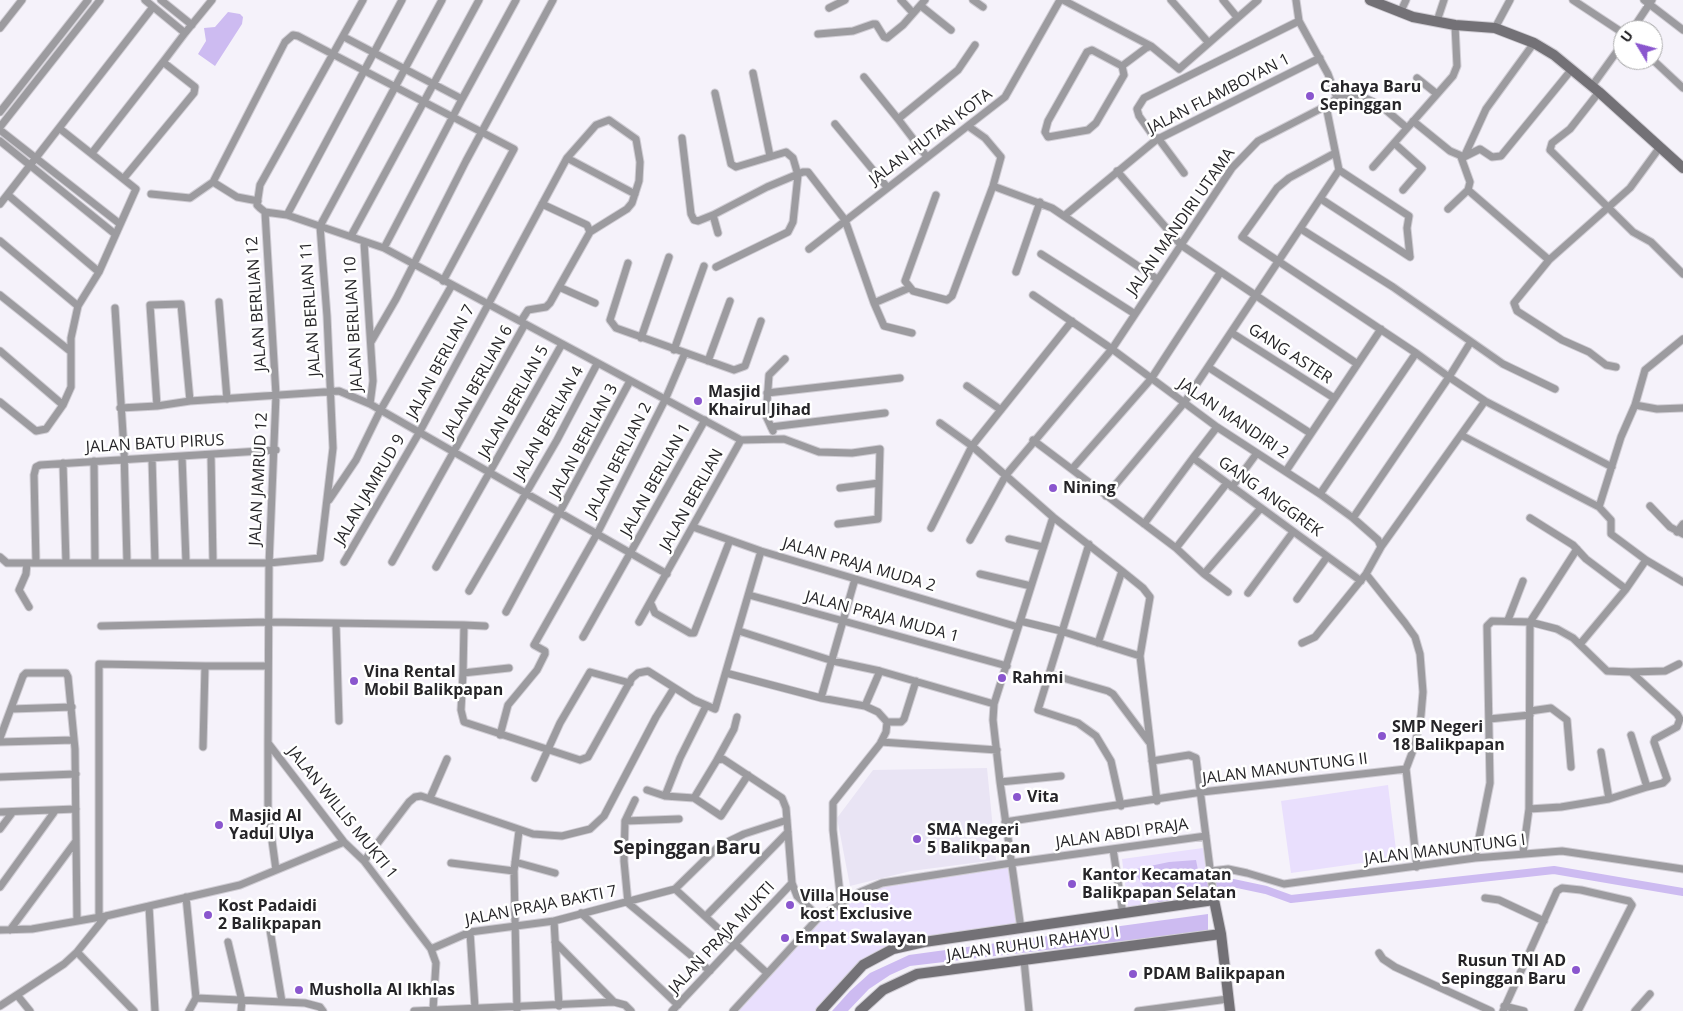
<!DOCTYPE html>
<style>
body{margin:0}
#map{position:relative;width:1683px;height:1011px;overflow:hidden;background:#f5f2fa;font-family:"Open Sans",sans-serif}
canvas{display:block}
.north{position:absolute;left:1613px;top:20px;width:50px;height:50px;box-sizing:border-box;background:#fff;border:1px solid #a8a8a9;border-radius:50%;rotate:307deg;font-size:14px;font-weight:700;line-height:20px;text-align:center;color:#262528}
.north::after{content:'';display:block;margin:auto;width:18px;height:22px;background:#8a56ce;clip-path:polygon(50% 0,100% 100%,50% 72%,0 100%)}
</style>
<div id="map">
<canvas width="1683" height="1011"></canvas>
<div class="north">U</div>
</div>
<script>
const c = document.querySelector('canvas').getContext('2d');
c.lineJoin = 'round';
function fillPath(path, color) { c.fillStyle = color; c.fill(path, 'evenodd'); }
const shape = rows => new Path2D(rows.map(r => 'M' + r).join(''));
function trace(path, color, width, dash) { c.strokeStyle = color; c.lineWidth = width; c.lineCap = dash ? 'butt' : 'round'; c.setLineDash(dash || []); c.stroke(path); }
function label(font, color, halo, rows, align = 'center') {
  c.font = font + ' "Open Sans",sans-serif'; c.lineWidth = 5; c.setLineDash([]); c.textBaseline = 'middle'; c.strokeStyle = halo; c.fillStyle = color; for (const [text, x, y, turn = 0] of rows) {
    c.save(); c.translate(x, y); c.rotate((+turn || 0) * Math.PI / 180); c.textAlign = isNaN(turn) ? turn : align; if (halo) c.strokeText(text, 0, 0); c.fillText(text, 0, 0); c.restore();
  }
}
fillPath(shape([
 [987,768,996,860,911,871,850,886,837,818,873,770]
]), '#e9e4f4');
fillPath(shape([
 [1388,785,1397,858,1291,873,1281,801],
 [1203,848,1210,904,1129,916,1122,859],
 [1008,868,1017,931,896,948,873,958,819,1011,736,1011,822,917,861,893,909,880]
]), '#e9dffd');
fillPath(shape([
 [228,12,240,14,243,17,242,24,215,66,198,54,206,41,204,28,215,27],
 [1196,860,1203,895,1178,900,1176,887,1172,888,1173,901,1160,903,1148,893,1135,873,1136,869,1169,862],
 [1208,914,1208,931,910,966,890,975,869,989,848,1011,832,1011,850,991,870,973,909,955]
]), '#cdbbf1');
trace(shape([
 [1191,885,1233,883,1266,890,1291,899,1554,870,1683,892]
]), '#cdbbf1', 8);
const street = shape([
 [145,0,185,33,163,62],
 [161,0,192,25],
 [363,0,260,185,257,205,260,208,265,212,287,215,384,248,741,440,784,439,819,452,852,453,880,449,878,519,838,524],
 [901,0,913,13],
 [973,0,983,7],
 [1063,0,1151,46],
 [1171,0,1208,42],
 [1223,0,1237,17],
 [1573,0,1623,33],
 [1644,0,1683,30],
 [921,6,951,30],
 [829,8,845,0],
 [1400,13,1406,0],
 [1437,21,1444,0],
 [0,28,22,0],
 [1495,28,1510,0],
 [1632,30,1652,0],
 [185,33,212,0],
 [818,34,853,31,873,24,876,24,884,37,887,38,903,25,925,0],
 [344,37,462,99,384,248],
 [1653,60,1683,88],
 [1122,66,1092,50,1087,52,1048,121,1045,132,1048,137,1088,130,1096,123,1124,75,1122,66,1146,48,1151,46,1179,69,1258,0],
 [753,73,770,156],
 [864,77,898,119],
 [1417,78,1437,94],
 [1592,86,1623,43],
 [1599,92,1570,129,1552,143,1550,150,1633,232,1651,242,1683,274],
 [715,93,731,164,736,167,786,152,793,158,798,175,793,222,788,232,716,267],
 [1337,98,1365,98,1380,105,1407,128],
 [462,99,516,0],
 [0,112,88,0],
 [1413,121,1450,151,1464,157,1486,109,1534,43],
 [835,124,887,187],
 [0,127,100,0],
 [0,130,120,224],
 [682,138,691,214,694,220,698,221,713,215,767,187,803,172,808,172,845,220,874,303,909,288],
 [1158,138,1184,173],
 [1156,140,1139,116,1137,109,1144,98,1299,21],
 [0,141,115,234],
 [1394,143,1422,168,1403,190],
 [92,153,163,62,195,87,194,93,124,178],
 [1335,153,1289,178,1277,188,1242,237,1416,353,1449,377,1353,518],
 [927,157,898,119,958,70,975,45],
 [1461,157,1470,182,1468,190],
 [1464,157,1480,149,1492,157,1501,156,1572,69],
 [567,158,635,194],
 [1373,167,1453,76,1457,66,1455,25],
 [1339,170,1409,216,1407,228,1410,257],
 [1117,171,1181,245,1356,363],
 [993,186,1052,208,1157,279],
 [151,194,190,198,213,182],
 [8,195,99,272],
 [936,195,905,281,913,291,947,300,952,296,993,186,1001,157,985,138,968,126],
 [1321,199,1410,257],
 [258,201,237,197,213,182,285,42,293,35,298,36,514,149,443,281],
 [0,204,153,7],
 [1448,209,1468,190,1549,260],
 [265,212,276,395,269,565,268,743,344,842,364,861,431,949,436,963,433,1010],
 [287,215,402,0],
 [713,215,718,233],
 [1064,216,1156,140,1320,58],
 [1301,229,1393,287,1503,364,1555,389],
 [351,236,479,0],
 [0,241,78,306],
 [364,242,373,381,370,404],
 [809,249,1005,97,1060,0],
 [1041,254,1135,314],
 [628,263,610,320,616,328,734,370,745,366,761,321],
 [1016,272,1040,202],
 [559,287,595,303],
 [0,295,70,351],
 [1033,295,1112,349,1217,427,1320,494,1353,518,1378,540,1381,547,1366,574,1315,637,1302,643],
 [219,302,227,399],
 [874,303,884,326,912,333],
 [115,308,124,450,127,562],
 [521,321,528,310,546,307,550,303,590,232,587,225,542,204],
 [1232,333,1334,398],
 [641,338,669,257],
 [1683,339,1645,370,1635,405,1621,437,1599,507,1611,520,1611,534,1646,560,1683,582],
 [371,342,396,299,466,161,553,0],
 [1470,343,1449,377,1485,401,1612,467],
 [674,350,704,266],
 [0,351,63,405],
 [708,361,730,301],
 [1208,367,1310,433],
 [1616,367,1606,365,1589,352,1562,340,1517,311,1514,303,1549,260,1630,188,1660,147],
 [967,386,1001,410],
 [767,393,900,378],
 [0,402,36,431,46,429,63,405,71,387,71,338,78,306,99,272,136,189,59,128],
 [1635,405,1657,409,1683,408],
 [157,406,150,305,181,304,190,401],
 [120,408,157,406,190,401,339,391,370,404,667,574],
 [940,423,972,446,1053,517,994,704,993,720,1000,782,1021,929],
 [771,427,885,413],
 [1217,427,1193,458,1361,581],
 [773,431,766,416,769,375,785,359],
 [1461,435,1599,507],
 [1033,440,1176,548,1204,574,1261,508],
 [211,455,213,562],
 [182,457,186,562],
 [152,458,155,562],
 [94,461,95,563],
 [63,463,66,563],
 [1072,469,1151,379,1220,273],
 [1286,471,1381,329],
 [1232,487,1257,453],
 [840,488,879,483],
 [1320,494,1416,353],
 [1106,496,1184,403,1339,170,1326,106],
 [329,500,356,460,380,411,452,285],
 [1650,506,1670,527,1683,534],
 [1053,517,1122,571,1143,588,1150,597,1140,656,1157,801],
 [1530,518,1573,545,1586,559,1626,589],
 [1144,524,1193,458],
 [693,527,761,551,1018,627],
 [931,528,972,446,1072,321],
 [1677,532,1683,524],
 [1009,539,1043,547],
 [970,540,1006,475,1112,349,1232,168,1258,141,1326,106,1337,98,1328,74,1299,21,1296,0],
 [1089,544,1038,710,1078,723,1096,736,1111,761,1121,806],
 [1381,547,1485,401],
 [1176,548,1227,483],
 [0,557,7,563,269,563,320,558,333,448,327,316,320,226,442,0],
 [344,562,419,433,567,158,596,125,609,120,636,139,640,162,639,181,632,203,627,209,590,232],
 [392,562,525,324],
 [27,563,26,574,19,590,29,607],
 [36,563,34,475,36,467,40,465,276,450],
 [436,567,562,344],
 [980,574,1031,586],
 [1204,574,1228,592],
 [1366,574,1405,623,1415,637,1420,654,1423,692,1421,715,1415,745,1406,769,1417,867],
 [469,591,557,440,597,364],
 [1248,593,1293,532],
 [749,595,1007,666],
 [1297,599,1327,557],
 [651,604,655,613,690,633,694,633,730,540],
 [506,612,630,381],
 [1508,620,1523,581],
 [1020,621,1061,631,1140,656],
 [639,622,741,440],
 [336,624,339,721],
 [464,625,485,626],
 [101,626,268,622,464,625,463,673,509,668],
 [739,631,833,661,880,671,994,704],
 [583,637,705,420],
 [1098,643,1122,571],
 [1581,643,1626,589,1646,560],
 [1631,672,1665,671,1679,664],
 [463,673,461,710,464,722,580,760,588,757,632,678,638,673,648,671,694,700,715,709,761,551],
 [726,673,821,698,865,706,878,712,887,722,886,732,880,744,833,803,833,830,841,903],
 [1049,674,1108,691,1113,694,1149,742],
 [821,698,855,579],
 [706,706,680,758,665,796,694,798,721,816,748,775],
 [865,706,880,671],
 [11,709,72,707],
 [1530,711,1551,708,1567,720,1571,767],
 [1489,719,1530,715],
 [887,722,901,722,904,719,916,681],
 [500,735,508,705,537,670,545,654,545,651,534,645,598,532,665,400,685,353],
 [0,738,23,676,26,673,66,673,68,677,75,749,77,921],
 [0,742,74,740],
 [881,742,997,750],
 [268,743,268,811,276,870],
 [203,747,205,666,267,666],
 [1601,752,1609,799],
 [717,760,734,729,737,717],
 [1152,761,1189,755,1196,758,1214,900],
 [0,777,76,774],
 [535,778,560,723,590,672,630,683],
 [1000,782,1061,776],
 [647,790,665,796],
 [430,798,447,759],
 [694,798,717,760,723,759,782,798,786,808,792,883,797,896,819,917],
 [1529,809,1561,807,1609,799,1647,787,1631,735],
 [0,812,76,809],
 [679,819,625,821,624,861,628,903,710,971],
 [625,821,635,800],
 [1005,822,1202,792,1406,769],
 [0,829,12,813],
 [1113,849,1123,914],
 [1523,853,1529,809,1530,622,1557,629,1573,638,1607,671,1631,672,1677,714,1680,719,1677,727,1655,739,1654,742,1667,779,1663,783,1647,787],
 [1475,858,1490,783,1487,626,1492,621,1530,622,1577,549],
 [364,861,409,802,415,797,421,796,533,834,562,836,590,829,604,816,656,717,674,688],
 [515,862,555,873],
 [451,863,514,871],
 [1211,871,1228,869,1247,873,1284,884,1475,858,1562,851,1683,869],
 [0,887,55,811],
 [675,889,719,846,744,834,787,820],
 [186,897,196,998,189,1011],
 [1485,898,1499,900,1544,921],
 [149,906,155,1011],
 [581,913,678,1005],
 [706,916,788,832],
 [99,917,99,664,205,666],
 [554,921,559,1006],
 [0,930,32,929,106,916,240,885,344,842],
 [10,930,76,841],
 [270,930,282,1002],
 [470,932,475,1008],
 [228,942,242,1001,241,1011],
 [555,942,614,1002],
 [431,949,470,932,554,921,675,889,767,973],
 [77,952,134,1011],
 [1379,953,1383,959,1395,967,1491,1011],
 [1024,960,1029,1011],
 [17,995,30,1011],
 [196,998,305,1003,320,1007,323,1011],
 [0,1006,64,964,77,952,106,916],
 [1504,1006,1524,1011],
 [414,1011,614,1002,625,1005,631,1011],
 [517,1011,514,871,519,831],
 [672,1011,792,883],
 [733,1011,819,917,858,893,882,883,1011,863,1206,836],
 [1138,1011,1228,999],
 [1503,1011,1557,891,1562,888,1581,890,1629,901,1632,905,1578,1011],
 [1635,1011,1650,994]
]);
const secondary = shape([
 [1370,0,1413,17,1455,25,1495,28,1534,43,1554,55,1599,92,1683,168],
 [821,1011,863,965,893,949,924,942,1214,900,1221,934,1230,1011],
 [860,1011,883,990,917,974,1221,934]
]);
trace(street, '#d0cdd4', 9);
trace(secondary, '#d0cdd4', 12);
trace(street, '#9c9b9f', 7);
trace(secondary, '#737176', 10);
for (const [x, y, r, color] of [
 [1310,96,5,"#8a56ce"],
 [698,401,5,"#8a56ce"],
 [1053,488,5,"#8a56ce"],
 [1002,678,5,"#8a56ce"],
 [354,681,5,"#8a56ce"],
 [1382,736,5,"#8a56ce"],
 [1017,797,5,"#8a56ce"],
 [219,825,5,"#8a56ce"],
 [917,839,5,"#8a56ce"],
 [1072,884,5,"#8a56ce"],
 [790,905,5,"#8a56ce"],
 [208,915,5,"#8a56ce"],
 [785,938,5,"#8a56ce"],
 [1576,970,5,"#8a56ce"],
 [1133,974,5,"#8a56ce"],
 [299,990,5,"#8a56ce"]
]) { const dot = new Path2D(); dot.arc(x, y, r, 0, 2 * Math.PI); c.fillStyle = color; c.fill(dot); trace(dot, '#fff', 2); }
label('bold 16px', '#262528', '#fff', [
 ["Cahaya Baru",1320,87],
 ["Sepinggan",1320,105],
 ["Masjid",708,392],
 ["Khairul Jihad",708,410],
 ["Nining",1063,488],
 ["Vina Rental",364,672],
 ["Mobil Balikpapan",364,690],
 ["Rahmi",1012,678],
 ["SMP Negeri",1392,727],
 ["18 Balikpapan",1392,745],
 ["Vita",1027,797],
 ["Masjid Al",229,816],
 ["Yadul Ulya",229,834],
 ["SMA Negeri",927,830],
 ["5 Balikpapan",927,848],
 ["Kantor Kecamatan",1082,875],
 ["Balikpapan Selatan",1082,893],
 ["Villa House",800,896],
 ["kost Exclusive",800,914],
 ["Kost Padaidi",218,906],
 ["2 Balikpapan",218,924],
 ["Empat Swalayan",795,938],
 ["Rusun TNI AD",1566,961,"right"],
 ["Sepinggan Baru",1566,979,"right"],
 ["PDAM Balikpapan",1143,974],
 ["Musholla Al Ikhlas",309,990]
], 'left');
label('16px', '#262528', '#fff', [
 ["JALAN FLAMBOYAN 1",1219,94,-27],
 ["JALAN HUTAN KOTA",931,137,-37],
 ["JALAN MANDIRI UTAMA",1181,222,-55],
 ["JALAN BERLIAN 12",257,304,-94],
 ["JALAN BERLIAN 11",311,309,-94],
 ["JALAN BERLIAN 10",354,324,-93],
 ["GANG ASTER",1290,354,33],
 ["JALAN BERLIAN 7",441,362,-62],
 ["JALAN BERLIAN 6",478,382,-61],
 ["JALAN BERLIAN 5",514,402,-61],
 ["JALAN MANDIRI 2",1233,419,34],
 ["JALAN BERLIAN 4",549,423,-61],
 ["JALAN BERLIAN 3",584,441,-62],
 ["JALAN BATU PIRUS",155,444,-3],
 ["JALAN BERLIAN 2",619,460,-63],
 ["JALAN JAMRUD 12",259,479,-87],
 ["JALAN BERLIAN 1",656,480,-61],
 ["JALAN JAMRUD 9",370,490,-60],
 ["GANG ANGGREK",1270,497,36],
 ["JALAN BERLIAN",692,500,-61],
 ["JALAN PRAJA MUDA 2",859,565,16],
 ["JALAN PRAJA MUDA 1",882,617,15],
 ["JALAN MANUNTUNG II",1285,769,-7],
 ["JALAN WILLIS MUKTI 1",342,813,51],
 ["JALAN ABDI PRAJA",1122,834,-8],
 ["JALAN MANUNTUNG I",1445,850,-7],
 ["JALAN PRAJA BAKTI 7",541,906,-11],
 ["JALAN PRAJA MUKTI",722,938,-47],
 ["JALAN RUHUI RAHAYU I",1033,944,-8]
]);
label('bold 19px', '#262528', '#fff', [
 ["Sepinggan Baru",687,849]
]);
</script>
